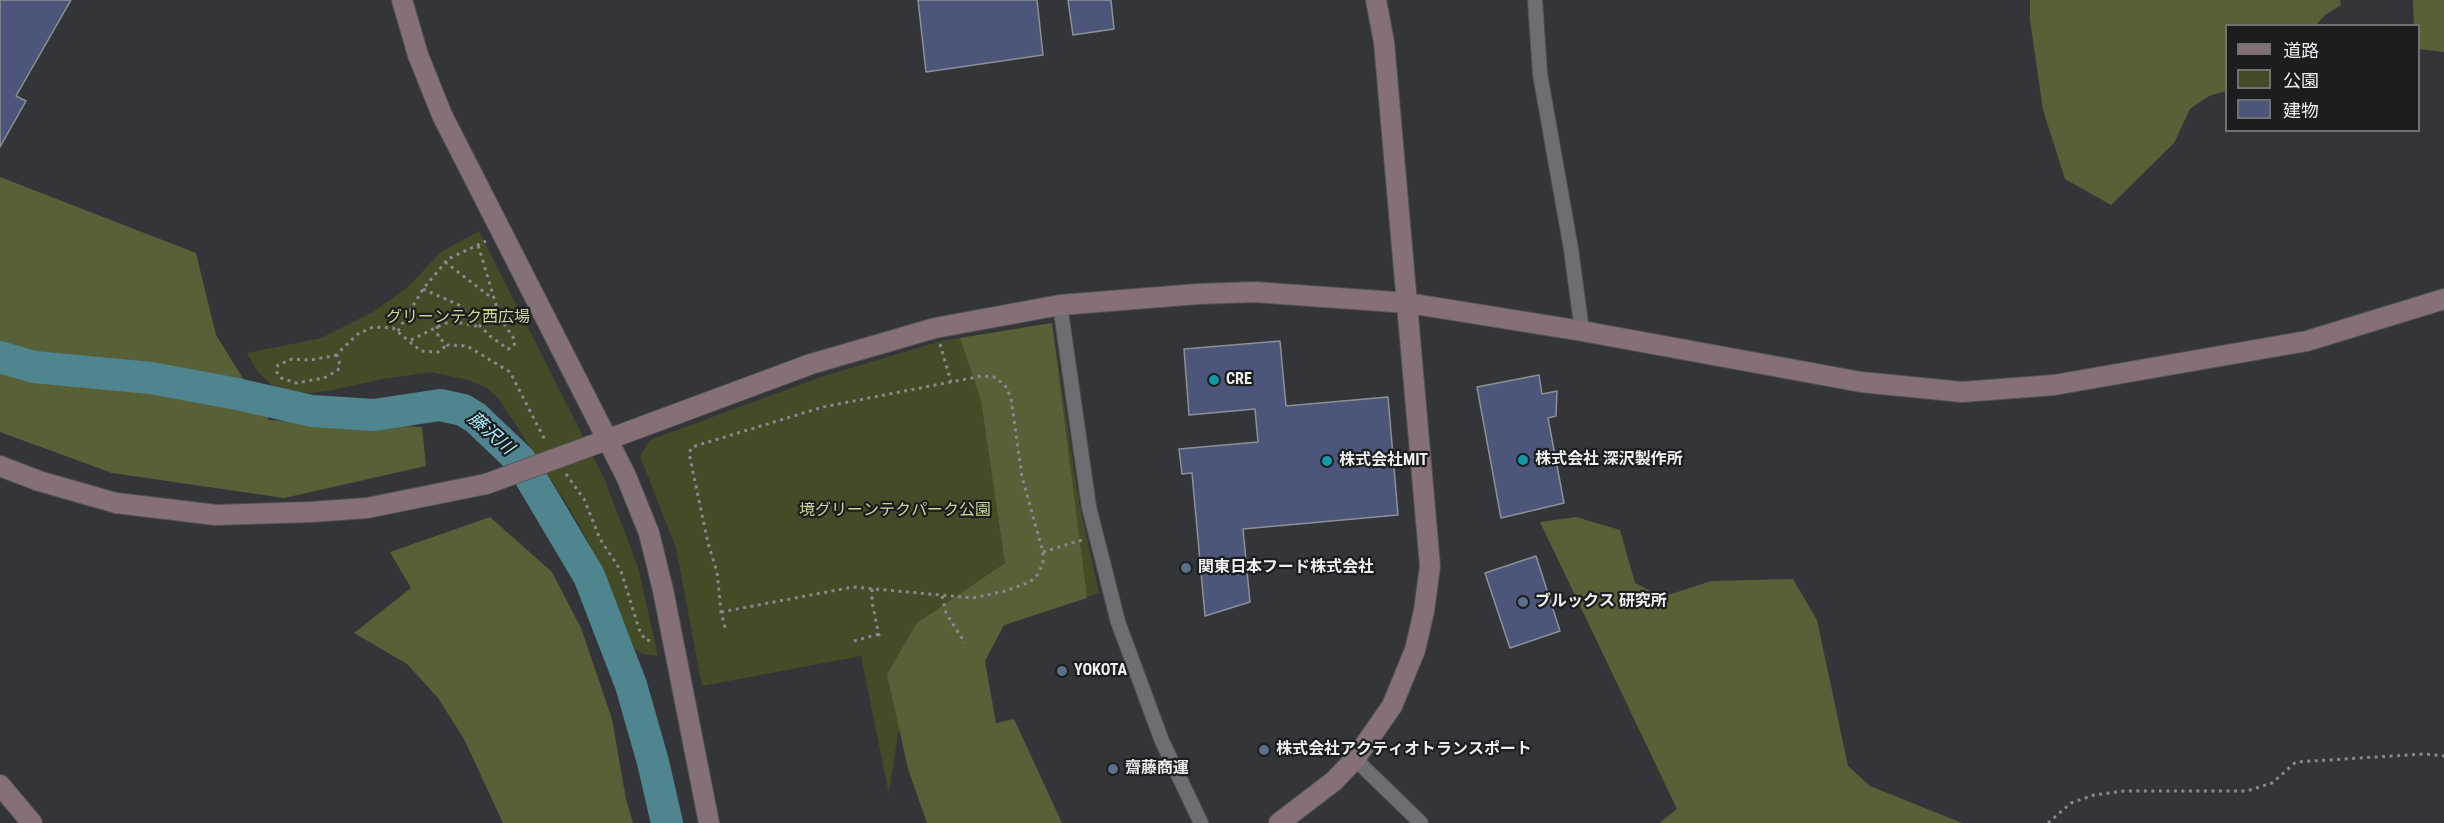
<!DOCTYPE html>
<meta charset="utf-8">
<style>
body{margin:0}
#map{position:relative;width:2444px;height:823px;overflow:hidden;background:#343539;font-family:"Roboto Condensed","Noto Sans JP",sans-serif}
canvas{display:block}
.legend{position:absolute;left:2225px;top:24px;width:195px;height:108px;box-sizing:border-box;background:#1c1d1e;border:2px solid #707172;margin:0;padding:8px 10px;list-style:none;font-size:18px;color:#edeef0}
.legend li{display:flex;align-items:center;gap:12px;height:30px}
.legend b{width:30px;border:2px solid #707172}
</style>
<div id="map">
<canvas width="2444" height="823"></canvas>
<ul class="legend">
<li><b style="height:8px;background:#867077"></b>道路</li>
<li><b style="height:16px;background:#444b27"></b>公園</li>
<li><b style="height:16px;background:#4c567a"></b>建物</li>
</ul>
</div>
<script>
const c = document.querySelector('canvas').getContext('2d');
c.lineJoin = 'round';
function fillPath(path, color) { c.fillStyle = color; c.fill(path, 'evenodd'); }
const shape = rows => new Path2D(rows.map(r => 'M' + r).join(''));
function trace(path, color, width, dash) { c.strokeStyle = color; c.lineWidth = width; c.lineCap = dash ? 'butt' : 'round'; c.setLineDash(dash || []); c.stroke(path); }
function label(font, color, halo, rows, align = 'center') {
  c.font = font + ' "Roboto Condensed","Noto Sans JP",sans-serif'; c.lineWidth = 4.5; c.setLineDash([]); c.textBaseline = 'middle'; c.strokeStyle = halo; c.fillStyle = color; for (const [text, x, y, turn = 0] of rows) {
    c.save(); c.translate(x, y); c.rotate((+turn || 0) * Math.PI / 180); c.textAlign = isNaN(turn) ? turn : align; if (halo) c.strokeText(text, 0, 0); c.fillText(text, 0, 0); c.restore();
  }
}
fillPath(shape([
 [479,231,604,478,638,567,658,656,643,654,634,648,588,541,568,506,499,399,487,388,468,380,431,372,383,379,328,391,311,393,292,392,273,387,257,371,247,353,321,338,373,312,408,287,441,252],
 [1052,323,1079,502,1099,593,982,633,920,667,898,733,889,794,861,656,702,686,676,548,640,456,650,440,821,377,941,341]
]), '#444b27');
fillPath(shape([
 [2030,0,2340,0,2341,5,2325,15,2316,25,2226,26,2226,91,2209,96,2190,109,2174,143,2111,205,2065,179,2043,110,2030,20],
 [2413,0,2444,0,2444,52,2419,49,2418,26,2414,25],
 [0,177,196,253,216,335,269,420,422,427,426,466,284,498,112,473,0,432],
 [1052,323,1087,598,1004,625,985,661,996,723,1014,719,1062,823,927,823,908,769,887,674,917,623,1005,563,981,400,960,338],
 [490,517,552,572,581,628,612,719,626,799,633,823,503,823,464,739,438,698,407,664,354,633,411,588,390,552],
 [1576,517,1620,530,1635,583,1662,597,1711,581,1793,579,1817,620,1848,766,1870,786,1962,823,1659,823,1677,809,1540,522]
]), '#586038');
trace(shape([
 [0,357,34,367,151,378,237,394,312,411,374,415,440,405,463,410,476,418,520,460,589,576,631,685,653,762,667,823]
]), '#4e858f', 32);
const building = shape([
 [0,0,71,0,16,96,26,101,0,147,0,0],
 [918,0,1037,0,1043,55,926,72,918,0],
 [1068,0,1111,0,1114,29,1073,35,1068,0],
 [1280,341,1286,406,1388,397,1398,515,1243,529,1250,602,1205,616,1192,473,1182,474,1179,449,1258,442,1255,409,1189,415,1184,349,1280,341],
 [1539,375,1542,394,1557,391,1556,416,1548,418,1564,503,1501,518,1477,387,1539,375],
 [1536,556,1560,631,1510,648,1485,573,1536,556]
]);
fillPath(building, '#4c567a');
trace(building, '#8e9094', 1.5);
const street = shape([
 [1535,0,1540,74,1571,249,1582,331],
 [1060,305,1089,507,1118,622,1162,741,1201,823],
 [1355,759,1421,823]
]);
const secondary = shape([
 [402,0,418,55,442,115,626,476,649,533,663,590,709,823],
 [582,449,811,364,935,328,1060,305,1198,294,1254,292,1408,303,1582,331,1861,382,1962,392,2054,385,2307,341,2444,299],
 [0,466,39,481,116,503,216,515,311,512,367,508,486,484],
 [0,785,32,823],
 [1279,823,1334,781,1355,759,1392,706,1415,650,1424,611,1430,566,1384,42,1376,0]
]);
trace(street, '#525356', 16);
trace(secondary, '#525356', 22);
trace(shape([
 [445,262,492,298],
 [423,289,459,305,490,336,508,349,514,346,515,340,500,318,478,245],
 [437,326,438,337,447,345,467,346,510,372,546,442],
 [398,331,423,289,448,259,486,241],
 [411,340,445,323,463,323,480,327],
 [940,344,951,382],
 [337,355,311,360,292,359,278,365,276,371,281,378,296,383,324,378,338,370,340,365,337,355,342,349,358,334,373,327,393,328,421,351,438,352,447,345],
 [566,474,584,499,600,539,621,571,639,629,645,640,654,641],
 [1043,552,1082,540],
 [872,589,872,602,880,640],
 [942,596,946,613,965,643],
 [721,612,853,587,973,598,1005,591,1030,582,1038,574,1043,563,1043,552,1022,477,1011,398,1005,385,994,377,982,376,951,382,823,407,692,447,689,453,708,543,717,572,721,612,726,631],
 [854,641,879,634],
 [2048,823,2071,803,2094,795,2124,791,2247,791,2272,783,2296,762,2424,754,2444,756]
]), '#88898c', 3, [3, 4.5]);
trace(street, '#6d6e72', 14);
trace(secondary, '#867077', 20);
const secondaryBridge = shape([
 [486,484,582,449]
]);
trace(secondaryBridge, '#525356', 22, []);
trace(secondaryBridge, '#867077', 20);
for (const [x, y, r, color] of [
 [1214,380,6,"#0f9aa8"],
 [1523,460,6,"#0f9aa8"],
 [1327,461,6,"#0f9aa8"],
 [1186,568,6,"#5c6f8a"],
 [1523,602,6,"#5c6f8a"],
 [1062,671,6,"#5c6f8a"],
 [1264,750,6,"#5c6f8a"],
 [1113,769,6,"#5c6f8a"]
]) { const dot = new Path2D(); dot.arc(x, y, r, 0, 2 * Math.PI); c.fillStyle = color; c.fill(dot); trace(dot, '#1c1d1e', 2); }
label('16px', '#cbd895', '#1c1d1e', [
 ["グリーンテク西広場",458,318],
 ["境グリーンテクパーク公園",895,511]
]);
label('bold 16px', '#edeef0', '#1c1d1e', [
 ["CRE",1226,380],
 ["株式会社 深沢製作所",1535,460],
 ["株式会社MIT",1339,461],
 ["関東日本フード株式会社",1198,568],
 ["ブルックス 研究所",1535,602],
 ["YOKOTA",1074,671],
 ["株式会社アクティオトランスポート",1276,750],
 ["齋藤商運",1125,769]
], 'left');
label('italic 18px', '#a9f0fd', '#1c1d1e', [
 ["藤沢川",490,434,41]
]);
</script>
